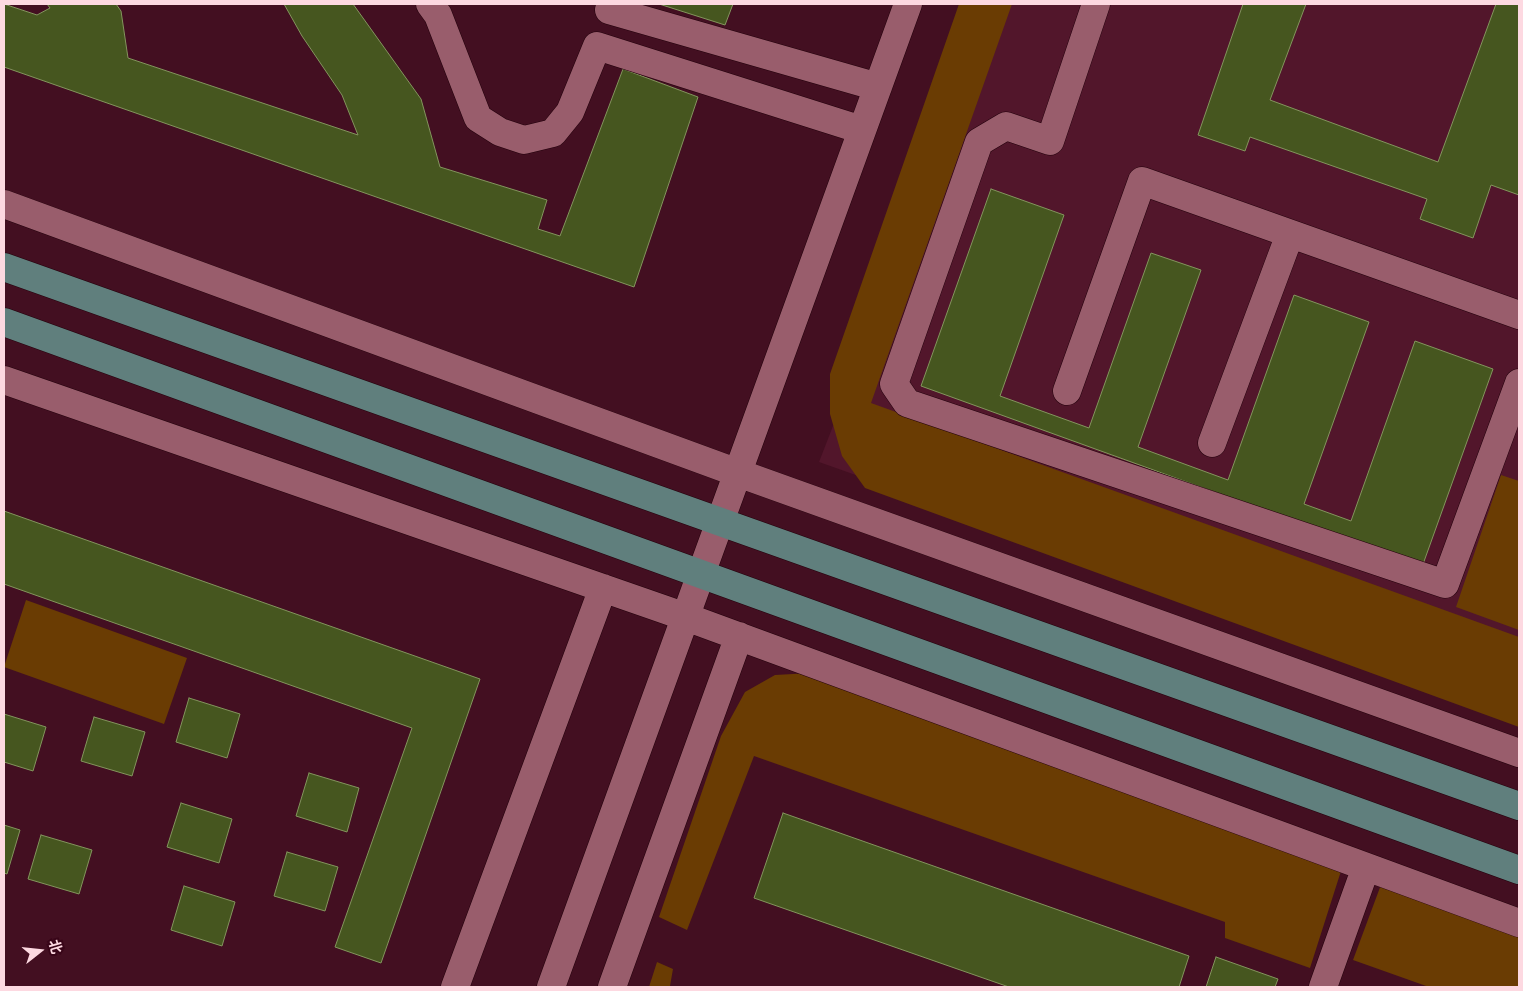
<!DOCTYPE html>
<meta charset="utf-8">
<style>
body{margin:0}
#map{position:relative;width:1523px;height:991px;overflow:hidden;background:#430f21;font-family:"Fira Sans Condensed","Noto Sans SC",sans-serif}
canvas{display:block}
.frame{position:absolute;inset:0;border:5px solid #fdd9e1;pointer-events:none}
.north{position:absolute;left:15px;top:926px;width:50px;height:50px;-webkit-text-stroke:4px #380518;paint-order:stroke;rotate:74deg;font-size:14px;font-weight:700;line-height:20px;text-align:center;color:#fdd9e1}
.north::after{content:'';display:block;margin:auto;width:18px;height:22px;background:#fdd9e1;clip-path:polygon(50% 0,100% 100%,50% 72%,0 100%)}
</style>
<div id="map">
<canvas width="1523" height="991"></canvas>
<div class="frame"></div>
<div class="north">北</div>
</div>
<script>
const c = document.querySelector('canvas').getContext('2d');
c.lineJoin = 'round';
function fillPath(path, color) { c.fillStyle = color; c.fill(path, 'evenodd'); }
const shape = rows => new Path2D(rows.map(r => 'M' + r).join(''));
function trace(path, color, width, dash) { c.strokeStyle = color; c.lineWidth = width; c.lineCap = dash ? 'butt' : 'round'; c.setLineDash(dash || []); c.stroke(path); }
fillPath(shape([
 [997,4,1519,4,1519,710,819,462]
]), '#52162b');
fillPath(shape([
 [959,4,1012,4,871,403,1519,637,1519,727,865,488,842,456,830,414,830,374],
 [1501,475,1519,481,1519,630,1456,607],
 [26,600,187,658,164,724,4,667],
 [811,673,1341,871,1310,968,1225,938,1225,922,754,756,687,930,659,917,721,736,745,692,775,675],
 [1382,882,1519,934,1519,987,1429,987,1353,960],
 [657,962,673,969,670,986,672,987,649,987]
]), '#6a3c03');
const building = shape([
 [4,4,37,15,50,8,47,4,116,4,121,11,128,58,358,135,342,95,302,36,284,4,353,4,421,99,440,167,547,200,538,229,560,236,623,69,698,97,634,287,4,67,4,4],
 [659,4,733,4,725,25,659,4],
 [1243,4,1306,4,1270,100,1438,162,1496,4,1519,4,1519,195,1491,185,1473,238,1420,219,1427,199,1250,137,1245,151,1198,135,1243,4],
 [991,189,1064,215,1000,396,1089,428,1151,253,1201,270,1138,447,1228,480,1294,295,1369,322,1304,504,1351,521,1415,341,1493,369,1422,567,921,386,991,189],
 [4,511,480,679,381,963,335,947,412,728,4,584,4,511],
 [189,698,240,714,227,758,176,742,189,698],
 [4,714,46,727,33,771,4,762,4,714],
 [94,717,145,732,132,776,81,761,94,717],
 [309,773,359,788,347,832,296,816,309,773],
 [181,803,232,819,219,863,167,847,181,803],
 [783,813,1189,956,1179,987,1009,987,754,898,783,813],
 [4,825,20,830,7,874,4,873,4,825],
 [41,835,92,850,79,894,28,879,41,835],
 [287,852,338,867,325,911,274,896,287,852],
 [184,886,235,902,222,946,171,930,184,886],
 [1216,957,1278,979,1275,987,1206,987,1216,957]
]);
fillPath(building, '#46561f');
trace(building, '#83955d', 1);
const minor = shape([
 [430,4,438,15,478,118,500,132,524,140,553,133,570,112,597,46,862,130],
 [611,4,609,10,878,87],
 [1096,4,1050,141,1006,126,979,142,894,384,907,403,1445,584,1519,383],
 [4,204,738,473,1519,753],
 [4,380,686,617,1519,923],
 [1067,391,1142,181,1519,315],
 [1212,443,1290,234],
 [455,987,603,588],
 [551,987,908,4],
 [612,987,739,636],
 [1323,987,1366,867]
]);
const major = shape([
 [4,267,1519,806],
 [4,322,1519,870]
]);
trace(minor, '#23010c', 29);
trace(major, '#23010c', 29);
trace(minor, '#995d6c', 28);
trace(major, '#607f7d', 28);
</script>
